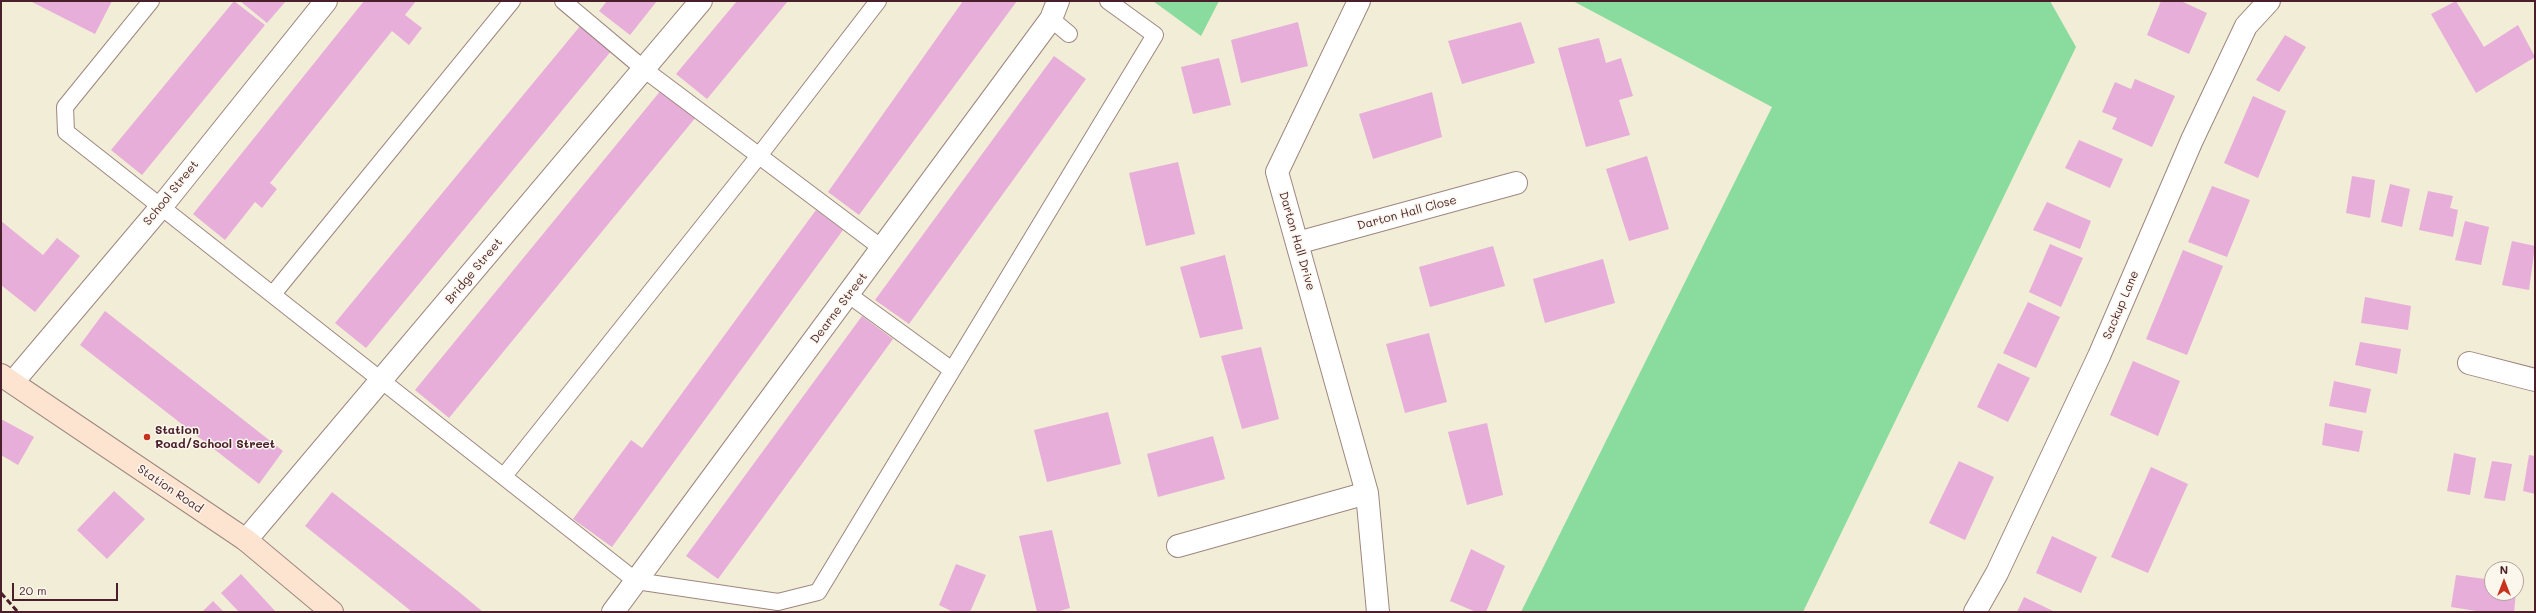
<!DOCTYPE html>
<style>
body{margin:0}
#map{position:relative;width:2536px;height:613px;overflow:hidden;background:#f2edd6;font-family:Mali,sans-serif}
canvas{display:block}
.frame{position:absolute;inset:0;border:2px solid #4a1f2b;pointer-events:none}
.north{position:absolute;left:2484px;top:561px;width:40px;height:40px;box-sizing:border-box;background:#fbf7ec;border:1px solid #b4a19f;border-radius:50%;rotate:0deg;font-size:11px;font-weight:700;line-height:16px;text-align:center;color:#4a1f2b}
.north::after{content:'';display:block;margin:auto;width:14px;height:18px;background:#c8321e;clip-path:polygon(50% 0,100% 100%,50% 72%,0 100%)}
.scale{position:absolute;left:12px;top:583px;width:106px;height:18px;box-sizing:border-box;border:2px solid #4a1f2b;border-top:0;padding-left:5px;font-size:12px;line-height:14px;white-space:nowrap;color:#4a1f2b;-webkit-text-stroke:3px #fbf7ec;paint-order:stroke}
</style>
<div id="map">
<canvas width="2536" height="613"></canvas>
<div class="frame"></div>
<div class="north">N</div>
<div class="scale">20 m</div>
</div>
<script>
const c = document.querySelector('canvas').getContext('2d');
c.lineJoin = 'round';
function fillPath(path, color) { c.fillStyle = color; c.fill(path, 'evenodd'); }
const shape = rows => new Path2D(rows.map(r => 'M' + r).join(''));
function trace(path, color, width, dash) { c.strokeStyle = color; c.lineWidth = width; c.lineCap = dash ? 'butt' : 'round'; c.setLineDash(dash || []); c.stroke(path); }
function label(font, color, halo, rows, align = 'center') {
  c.font = font + ' Mali,sans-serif'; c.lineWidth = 3; c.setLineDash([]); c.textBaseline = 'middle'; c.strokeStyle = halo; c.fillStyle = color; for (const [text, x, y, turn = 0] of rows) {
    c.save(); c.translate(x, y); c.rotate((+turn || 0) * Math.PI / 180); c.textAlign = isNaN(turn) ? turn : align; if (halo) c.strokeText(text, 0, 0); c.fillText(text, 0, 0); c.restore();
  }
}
fillPath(shape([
 [1153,1,1219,1,1201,36],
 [1573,1,2050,1,2076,47,1803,612,1521,612,1772,107]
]), '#89dc9e');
fillPath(shape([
 [30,1,112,1,95,34],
 [234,1,265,25,142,175,111,150],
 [240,1,286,1,267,23],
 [364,1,416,1,405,15,422,28,409,45,392,31,270,183,277,189,262,208,255,202,225,240,193,214],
 [607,1,657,1,630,35,599,11],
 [737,1,788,1,707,99,676,74],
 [963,1,1017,1,859,215,828,192],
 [2161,1,2181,1,2207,13,2189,54,2147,35],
 [2456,1,2484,47,2518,25,2535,57,2476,93,2431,14],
 [1298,22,1308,66,1241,83,1231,40],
 [1521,22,1535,63,1462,84,1448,41],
 [581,25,612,50,366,348,335,323],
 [2285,35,2306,47,2279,92,2256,80],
 [1599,38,1606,63,1621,58,1633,96,1619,100,1630,135,1586,147,1558,48],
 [1054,56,1086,79,909,324,875,300],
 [1219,58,1231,105,1193,114,1181,67],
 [2135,79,2175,96,2152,147,2112,129,2117,118,2102,112,2115,82,2131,89],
 [662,89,696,117,449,418,415,390],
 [1432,92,1442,137,1373,159,1359,114],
 [2253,96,2286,111,2258,178,2224,163],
 [2079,140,2123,159,2110,188,2065,168],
 [1647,156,1669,229,1629,241,1606,169],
 [1178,162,1195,234,1146,246,1129,173],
 [2352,176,2375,180,2370,218,2346,213],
 [2390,184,2410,189,2402,227,2381,222],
 [2212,186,2250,200,2227,257,2188,242],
 [2428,191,2453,196,2450,208,2458,210,2453,237,2419,230],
 [2047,202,2091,221,2080,249,2033,230],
 [816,210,843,230,612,547,573,519,631,440,642,448],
 [1,221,43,255,57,238,80,256,35,312,1,285],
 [2465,221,2489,227,2481,265,2455,260],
 [2512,241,2535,246,2529,290,2502,285],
 [2050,244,2083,258,2061,307,2029,292],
 [1493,246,1505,286,1430,307,1419,267],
 [2183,250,2223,266,2187,355,2146,339],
 [1225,255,1243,329,1200,338,1180,267],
 [1603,259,1615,303,1545,323,1533,279],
 [2365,297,2411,306,2408,330,2361,323],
 [2028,302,2060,317,2036,368,2003,353],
 [105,311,283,451,259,484,80,345],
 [862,316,893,339,718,579,686,556],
 [1429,333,1447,402,1405,413,1386,344],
 [2360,342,2401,349,2397,374,2355,365],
 [1261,347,1279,419,1242,429,1221,356],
 [2133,361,2180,381,2158,436,2110,415],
 [1998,363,2030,378,2008,422,1977,407],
 [2334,381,2371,389,2366,413,2329,406],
 [1108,412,1121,464,1047,482,1034,430],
 [1,419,34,437,18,465,1,455],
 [1487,423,1503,495,1467,505,1448,432],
 [2325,423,2363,431,2359,452,2322,445],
 [1213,436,1225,479,1158,497,1147,454],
 [2454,453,2476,458,2470,495,2447,491],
 [2529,455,2535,456,2535,494,2523,491],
 [1959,461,1994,477,1965,540,1929,523],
 [2492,461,2512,464,2505,501,2484,498],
 [2151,467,2188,484,2148,573,2111,557],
 [114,491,145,519,107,559,77,530],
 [332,492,459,592,483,612,412,612,395,598,305,526],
 [1052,530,1070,608,1056,612,1037,612,1019,536],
 [2052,536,2097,557,2081,593,2036,573],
 [1471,549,1505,566,1486,612,1476,612,1450,601],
 [956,564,986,575,970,612,953,612,939,605],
 [241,574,276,612,239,612,221,593],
 [2456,575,2492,580,2492,593,2516,593,2514,612,2483,612,2451,607],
 [2024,597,2055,612,2017,612],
 [213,601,224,612,202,612]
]), '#e7aeda');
const service = shape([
 [151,1,65,107,66,132,636,581,778,602,818,592,1155,35,1108,1],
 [563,1,645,70,883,249],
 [1051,19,1069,34],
 [273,294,512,1],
 [849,295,952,370],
 [504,476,758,157,878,1]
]);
const minor = shape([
 [1359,1,1277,172,1367,493,1378,612],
 [1297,243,1516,183],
 [2469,363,2535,380],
 [13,382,161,207,326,1],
 [246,540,701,1],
 [1178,546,1367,493],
 [613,612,1051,19,1058,1]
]);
const tertiary = shape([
 [1975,612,1997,573,2099,356,2192,140,2246,26,2269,1]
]);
const secondary = shape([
 [1,375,246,540,332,612]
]);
trace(service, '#9e8680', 18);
trace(minor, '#9e8680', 24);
trace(tertiary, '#9e8680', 24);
trace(secondary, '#9e8680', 24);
trace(service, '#fff', 16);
trace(minor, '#fff', 22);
trace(tertiary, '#fff', 22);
trace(secondary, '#fde4d1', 22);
trace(shape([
 [1,593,18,612]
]), '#4a1f2b', 3, [6, 3]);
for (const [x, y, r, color] of [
 [147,437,4,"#c8321e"]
]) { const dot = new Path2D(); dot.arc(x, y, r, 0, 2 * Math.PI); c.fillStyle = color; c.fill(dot); trace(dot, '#fbf7ec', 1.5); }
label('12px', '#4a1f2b', '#fbf7ec', [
 ["School Street",171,193,-51],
 ["Darton Hall Close",1407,213,-15],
 ["Darton Hall Drive",1297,241,74],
 ["Bridge Street",474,271,-50],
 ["Sackup Lane",2121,305,-67],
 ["Dearne Street",839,308,-53],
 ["Station Road",170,489,34]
]);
label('bold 12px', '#4a1f2b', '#fbf7ec', [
 ["Station",155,430],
 ["Road/School Street",155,444]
], 'left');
</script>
